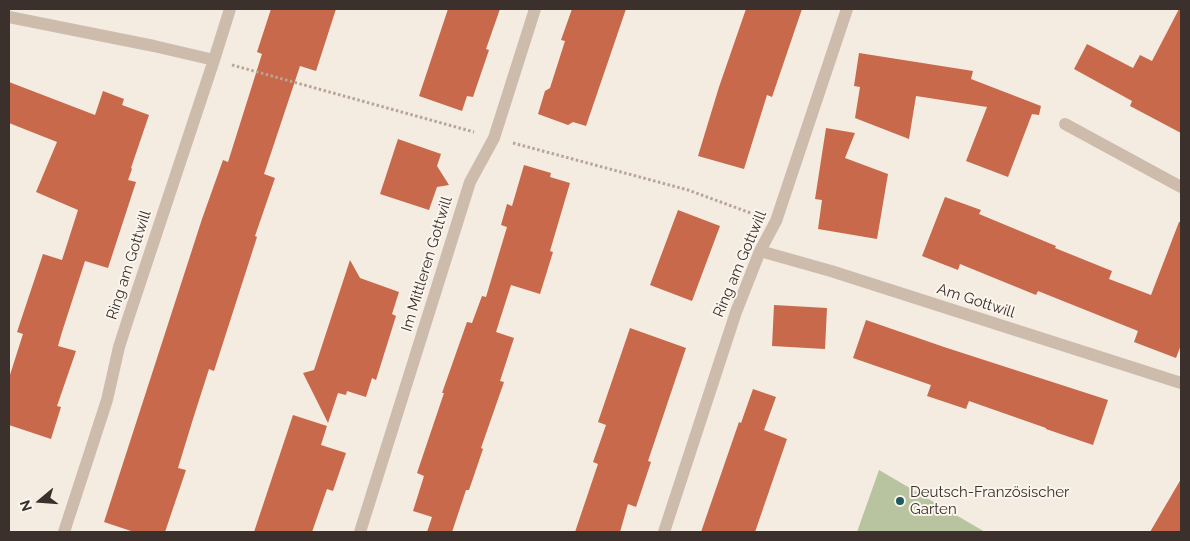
<!DOCTYPE html>
<meta charset="utf-8">
<style>
body{margin:0}
#map{position:relative;width:1190px;height:541px;overflow:hidden;background:#f4ebe1;font-family:Raleway,sans-serif}
canvas{display:block}
.frame{position:absolute;inset:0;border:10px solid #3b302b;pointer-events:none}
.north{position:absolute;left:15px;top:476px;width:50px;height:50px;-webkit-text-stroke:4px #fbf5ee;paint-order:stroke;rotate:252deg;font-size:14px;font-weight:700;line-height:20px;text-align:center;color:#3b302b}
.north::after{content:'';display:block;margin:auto;width:18px;height:22px;background:#3b302b;clip-path:polygon(50% 0,100% 100%,50% 72%,0 100%)}
</style>
<div id="map">
<canvas width="1190" height="541"></canvas>
<div class="frame"></div>
<div class="north">N</div>
</div>
<script>
const c = document.querySelector('canvas').getContext('2d');
c.lineJoin = 'round';
function fillPath(path, color) { c.fillStyle = color; c.fill(path, 'evenodd'); }
const shape = rows => new Path2D(rows.map(r => 'M' + r).join(''));
function trace(path, color, width, dash) { c.strokeStyle = color; c.lineWidth = width; c.lineCap = dash ? 'butt' : 'round'; c.setLineDash(dash || []); c.stroke(path); }
function label(font, color, halo, rows, align = 'center') {
  c.font = font + ' Raleway,sans-serif'; c.lineWidth = 4; c.setLineDash([]); c.textBaseline = 'middle'; c.strokeStyle = halo; c.fillStyle = color; for (const [text, x, y, turn = 0] of rows) {
    c.save(); c.translate(x, y); c.rotate((+turn || 0) * Math.PI / 180); c.textAlign = isNaN(turn) ? turn : align; if (halo) c.strokeText(text, 0, 0); c.fillText(text, 0, 0); c.restore();
  }
}
fillPath(shape([
 [879,470,985,532,857,532]
]), '#b8c4a0');
fillPath(shape([
 [271,9,336,9,316,71,300,66,264,174,275,178,255,236,257,237,214,371,209,369,193,419,178,468,186,470,165,532,134,532,104,522,202,219,223,160,228,162,262,54,257,52],
 [448,9,500,9,486,49,489,50,473,97,467,96,462,111,419,96],
 [572,9,626,9,586,126,573,122,568,125,538,114,545,91,550,88,565,41,561,40],
 [746,9,802,9,772,97,767,95,744,169,698,156,719,87],
 [1179,9,1181,9,1181,133,1130,106,1132,101,1074,69,1087,44,1133,68,1140,55,1152,61],
 [859,53,973,71,971,79,1041,106,1039,115,1032,114,1008,177,966,161,987,107,916,96,909,139,855,118,860,87,854,86],
 [9,82,95,115,103,91,124,99,122,105,149,115,131,168,132,169,128,180,136,182,108,268,85,261,62,332,58,346,76,351,57,406,61,407,51,439,9,425,9,378,23,334,17,332,43,254,62,260,78,210,36,192,57,142,9,123],
 [826,128,855,133,845,158,888,174,877,239,818,229,822,200,815,199],
 [398,139,441,154,437,166,449,185,437,187,429,210,380,194],
 [524,165,551,173,550,177,570,183,550,251,553,252,540,294,511,285,496,332,514,338,500,381,504,382,481,448,483,449,469,490,466,490,452,532,427,532,432,517,413,511,424,476,417,473,444,393,442,393,467,322,472,323,482,296,486,297,507,227,501,225,507,204,512,206],
 [945,197,981,210,979,214,1056,246,1055,248,1112,271,1109,279,1151,295,1179,222,1181,222,1181,345,1176,358,1134,342,1138,331,1038,291,1036,295,960,264,958,270,922,256],
 [678,210,720,226,692,301,650,285],
 [350,260,360,278,399,292,392,314,396,316,376,380,372,378,366,397,347,391,346,395,338,393,328,423,303,373,314,370],
 [774,305,827,308,825,349,772,346],
 [866,320,944,347,1108,400,1093,445,1046,429,1046,428,969,401,966,409,927,396,931,385,853,358],
 [630,328,686,348,648,461,651,462,636,507,628,504,620,532,575,532,598,464,593,462,606,425,598,422],
 [753,389,776,397,764,430,787,439,755,532,701,532,739,422,741,423],
 [293,415,327,426,321,445,346,453,333,491,327,489,312,532,254,532],
 [1181,479,1181,532,1150,532]
]), '#c8694b');
trace(shape([
 [232,65,474,132],
 [513,143,688,190,756,215]
]), '#b9a596', 3, [2.5, 2.5]);
trace(shape([
 [9,17,154,46,214,60],
 [1065,124,1181,187],
 [760,251,831,271,1181,383],
 [64,532,107,400,119,347,128,319,214,60,230,9],
 [360,532,470,182,494,138,535,9],
 [664,532,736,312,760,251,776,221,847,9]
]), '#cdbbac', 12);
for (const [x, y, r, color] of [
 [900,501,5,"#1f5a5e"]
]) { const dot = new Path2D(); dot.arc(x, y, r, 0, 2 * Math.PI); c.fillStyle = color; c.fill(dot); trace(dot, '#fbf5ee', 2); }
label('15px', '#3b302b', '#fbf5ee', [
 ["Im Mittleren Gottwill",427,264,-73],
 ["Ring am Gottwill",740,264,-67],
 ["Ring am Gottwill",129,265,-72],
 ["Am Gottwill",976,301,18]
]);
label('15px', '#3b302b', '#fbf5ee', [
 ["Deutsch-Französischer",910,492],
 ["Garten",910,509]
], 'left');
</script>
